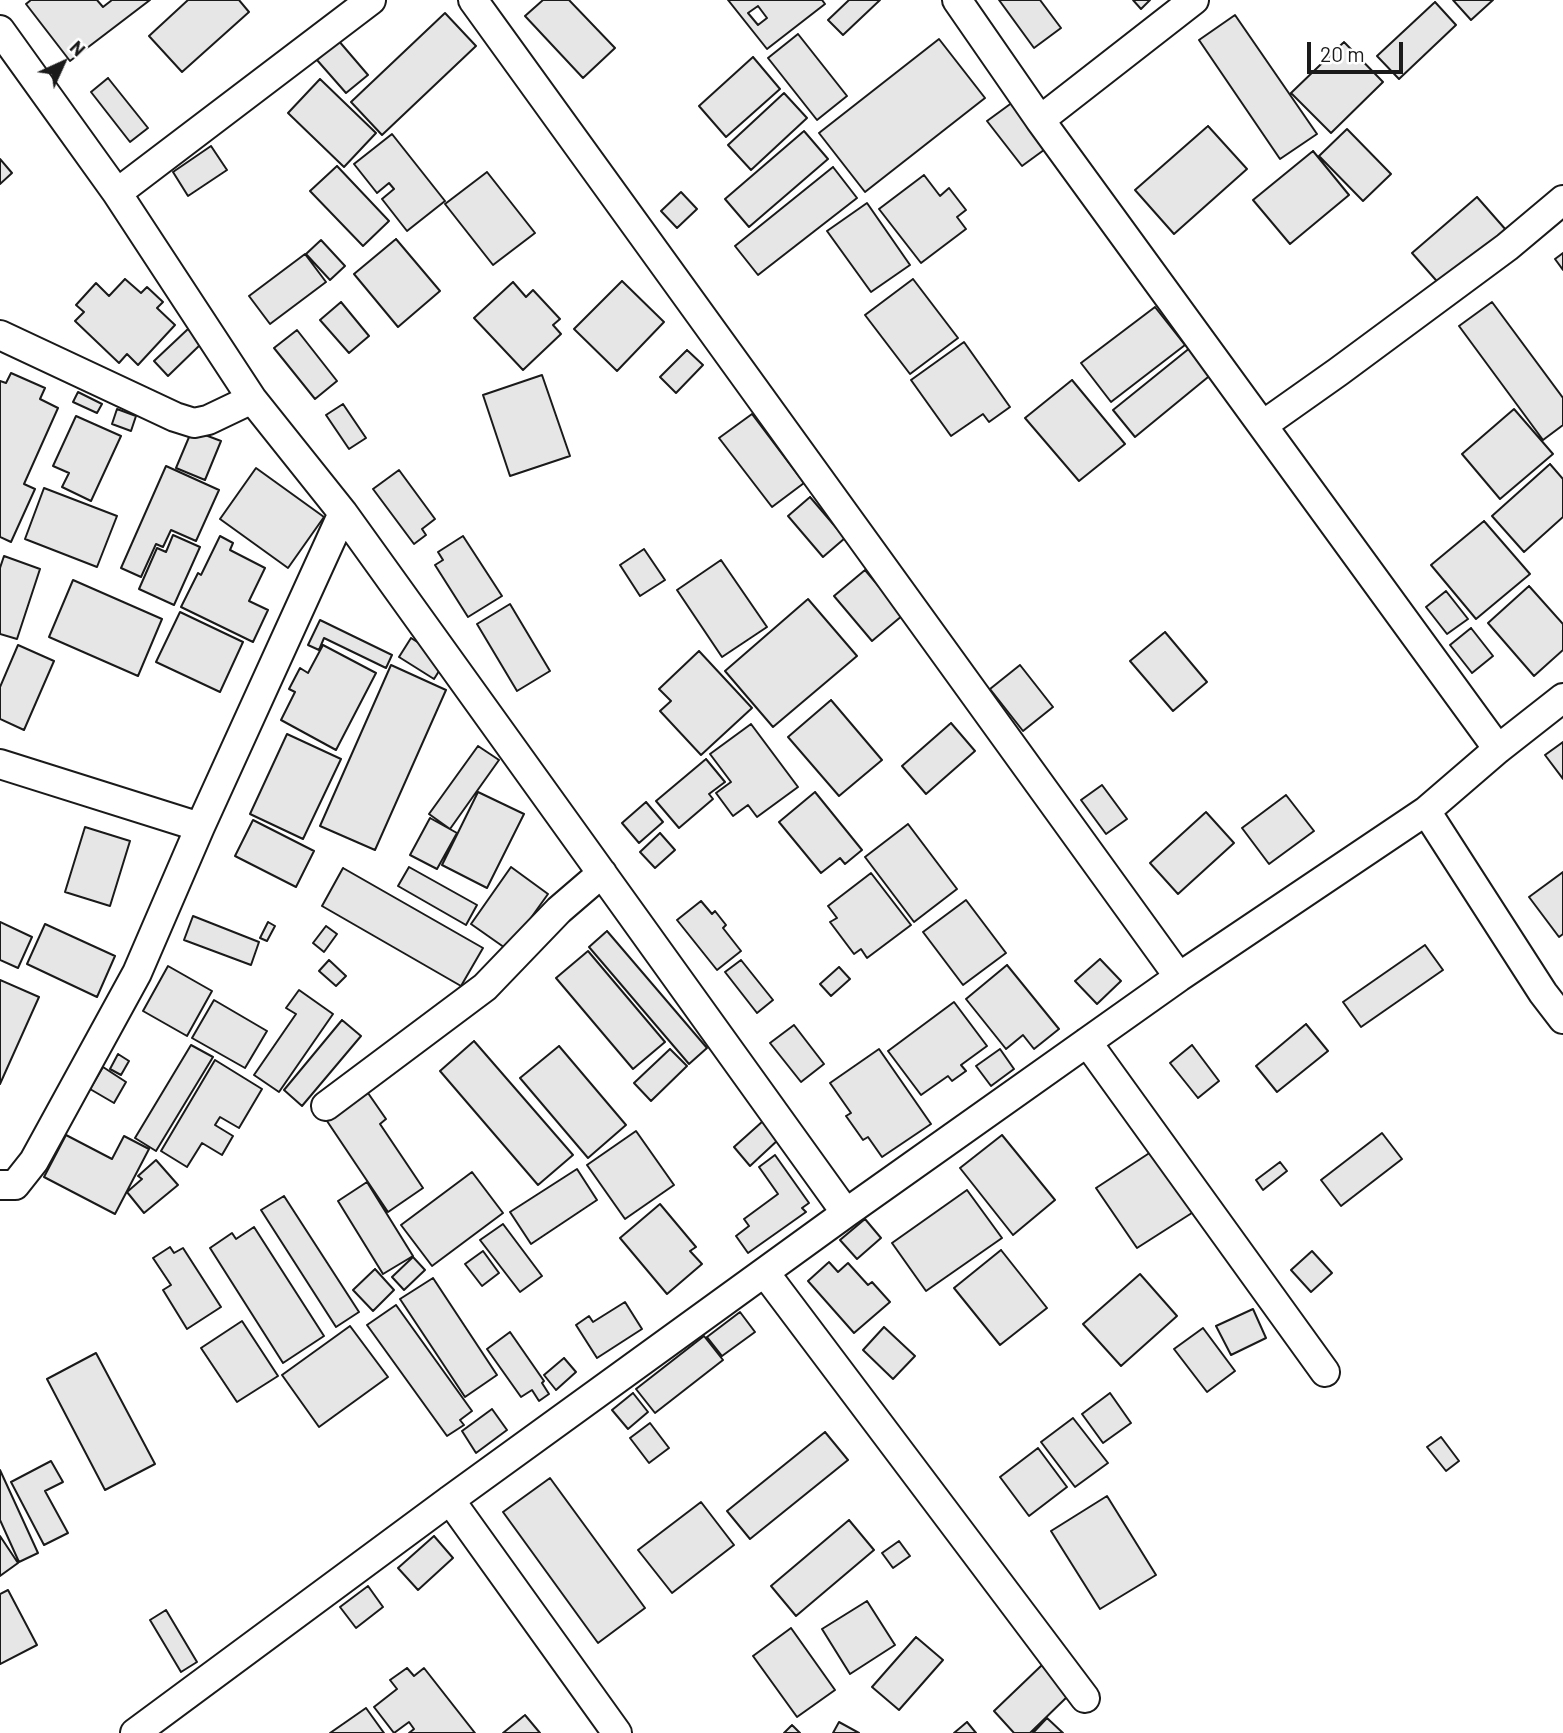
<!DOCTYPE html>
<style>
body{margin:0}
#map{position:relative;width:1563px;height:1733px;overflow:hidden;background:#fff;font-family:Barlow,sans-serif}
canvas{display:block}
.north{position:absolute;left:28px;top:28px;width:70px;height:70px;-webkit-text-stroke:5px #fff;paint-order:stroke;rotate:45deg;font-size:19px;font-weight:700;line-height:28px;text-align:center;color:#1a1a1a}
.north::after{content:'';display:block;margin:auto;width:24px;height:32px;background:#1a1a1a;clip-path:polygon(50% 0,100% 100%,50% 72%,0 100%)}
.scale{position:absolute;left:1307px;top:42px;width:96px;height:32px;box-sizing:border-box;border:4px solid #1a1a1a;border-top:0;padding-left:9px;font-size:21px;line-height:24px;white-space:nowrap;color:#1a1a1a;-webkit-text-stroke:5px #fff;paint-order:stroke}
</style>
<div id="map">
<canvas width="1563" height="1733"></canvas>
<div class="north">N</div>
<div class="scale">20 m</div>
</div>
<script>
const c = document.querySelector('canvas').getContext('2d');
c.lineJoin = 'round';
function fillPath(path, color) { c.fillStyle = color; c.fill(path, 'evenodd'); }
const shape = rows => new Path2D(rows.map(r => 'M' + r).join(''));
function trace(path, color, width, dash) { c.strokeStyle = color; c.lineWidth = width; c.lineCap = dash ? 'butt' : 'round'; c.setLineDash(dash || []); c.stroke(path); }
const building = shape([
 [31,0,97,0,103,7,112,0,150,0,70,61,26,4,31,0],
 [188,0,239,0,249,12,182,72,149,36,188,0],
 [543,0,569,0,615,48,583,78,525,16,543,0],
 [728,0,822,0,825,4,767,49,728,0],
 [758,6,767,18,758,25,748,13,758,6],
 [849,0,880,0,843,35,828,20,849,0],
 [999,0,1040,0,1061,28,1034,48,999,0],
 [1133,0,1150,0,1141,9,1133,0],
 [1453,0,1493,0,1471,20,1453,0],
 [1435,2,1456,25,1399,79,1377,56,1435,2],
 [445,13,476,46,382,135,351,102,445,13],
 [1235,15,1317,134,1280,159,1199,40,1235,15],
 [798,34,847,96,817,120,768,58,798,34],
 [939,39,985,98,865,192,819,133,939,39],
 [338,40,368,75,346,93,317,60,338,40],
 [1344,42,1383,82,1331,133,1291,93,1344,42],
 [753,57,780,89,726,137,699,106,753,57],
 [108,78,148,128,130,142,91,92,108,78],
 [320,79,376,133,344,167,288,113,320,79],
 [784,93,807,118,751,170,728,145,784,93],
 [1013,102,1048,147,1022,166,987,121,1013,102],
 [1208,126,1247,169,1174,234,1135,190,1208,126],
 [1347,129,1391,174,1363,201,1319,156,1347,129],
 [804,131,828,159,749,227,725,199,804,131],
 [392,134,445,201,407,231,382,199,394,189,389,183,377,193,354,164,392,134],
 [211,146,227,170,188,196,173,172,211,146],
 [1313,151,1349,195,1290,244,1253,200,1313,151],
 [0,159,12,173,0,184,0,159],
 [337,166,389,221,363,246,310,191,337,166],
 [833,167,857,198,758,275,735,246,833,167],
 [487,172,535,233,493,265,445,204,487,172],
 [924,175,940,196,949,188,966,210,957,217,966,229,921,263,879,209,924,175],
 [681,192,697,209,677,228,661,211,681,192],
 [1477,197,1506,230,1442,287,1412,253,1477,197],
 [867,203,910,265,871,292,827,231,867,203],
 [396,239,440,291,398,327,354,274,396,239],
 [321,240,345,266,330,280,306,254,321,240],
 [1563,253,1563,270,1555,259,1563,253],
 [305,254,326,282,270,324,249,296,305,254],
 [125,279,141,293,147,287,163,302,157,308,175,325,138,365,127,354,119,363,75,321,84,312,76,305,96,283,109,296,125,279],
 [913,279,958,338,910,374,865,315,913,279],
 [622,281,664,322,617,371,574,329,622,281],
 [513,282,526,297,533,290,560,319,553,325,561,334,523,370,474,318,513,282],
 [341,302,369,336,349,353,320,320,341,302],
 [1492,302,1563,398,1563,425,1543,440,1459,326,1492,302],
 [1155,307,1185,345,1111,402,1081,363,1155,307],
 [188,329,202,343,168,376,154,361,188,329],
 [297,330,337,381,315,399,274,348,297,330],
 [964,342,1010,407,989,422,983,414,951,436,911,380,964,342],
 [1191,347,1213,373,1135,437,1113,410,1191,347],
 [687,350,703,365,676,393,660,377,687,350],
 [11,373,45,388,40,399,58,408,24,484,35,489,11,542,0,537,0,381,6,383,11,373],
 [542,375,570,456,510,476,483,395,542,375],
 [1072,380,1125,444,1079,481,1025,418,1072,380],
 [78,392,102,404,97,413,73,402,78,392],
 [343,404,366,438,349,449,326,415,343,404],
 [117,409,136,416,131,431,112,424,117,409],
 [1514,409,1553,454,1500,499,1462,454,1514,409],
 [752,414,804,483,772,507,719,438,752,414],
 [76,416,121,436,91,501,62,487,69,473,53,466,76,416],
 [192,430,221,441,205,480,176,468,192,430],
 [1550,464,1563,479,1563,517,1524,552,1492,516,1550,464],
 [166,466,219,490,196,541,171,530,163,547,156,544,141,577,121,568,166,466],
 [256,468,324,517,288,568,220,519,256,468],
 [399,470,435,519,422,529,426,535,414,544,373,489,399,470],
 [44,488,117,516,97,567,25,539,44,488],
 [810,497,845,538,823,557,788,516,810,497],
 [1484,521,1530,574,1476,619,1431,565,1484,521],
 [173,535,200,547,174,605,139,589,157,548,166,552,173,535],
 [220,536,233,543,230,550,265,568,249,601,268,610,253,642,181,607,198,573,201,575,220,536],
 [463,536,502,596,468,617,435,565,443,560,438,552,463,536],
 [644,549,665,580,640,596,620,565,644,549],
 [4,556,40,569,17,639,0,634,0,568,4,556],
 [721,560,767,627,722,657,677,590,721,560],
 [865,570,903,615,872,641,834,596,865,570],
 [73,580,162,619,138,676,49,637,73,580],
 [1529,586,1563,624,1563,650,1534,676,1488,623,1529,586],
 [1446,591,1468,619,1447,634,1426,607,1446,591],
 [808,599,857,656,773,727,725,671,808,599],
 [510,604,550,671,517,691,477,624,510,604],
 [180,612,243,642,220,692,156,662,180,612],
 [320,620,392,655,386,668,324,638,319,650,308,645,320,620],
 [1471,628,1493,656,1472,673,1450,645,1471,628],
 [1165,632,1207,682,1173,711,1130,661,1165,632],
 [411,638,446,660,434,679,399,657,411,638],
 [18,645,54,661,24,730,0,719,0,687,18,645],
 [323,645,376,673,336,750,281,720,295,692,289,689,300,668,308,673,323,645],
 [699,651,752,708,701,755,660,711,671,701,659,689,699,651],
 [391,665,446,690,375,850,320,826,391,665],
 [1020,665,1053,707,1023,731,990,689,1020,665],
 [831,700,882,760,839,796,788,737,831,700],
 [951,723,975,751,926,794,902,766,951,723],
 [751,724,798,787,757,817,748,805,733,816,716,793,731,782,710,754,751,724],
 [287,734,341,759,303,839,250,814,287,734],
 [1563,742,1563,779,1545,755,1563,742],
 [478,746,499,760,450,829,429,814,478,746],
 [706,759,725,782,709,794,713,799,679,828,656,801,706,759],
 [1102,785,1127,819,1106,834,1081,800,1102,785],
 [478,792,524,814,487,888,442,865,478,792],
 [815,792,862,850,845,864,840,858,821,873,779,822,815,792],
 [1286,795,1314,831,1269,864,1242,828,1286,795],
 [646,802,663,822,639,843,622,823,646,802],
 [1206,812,1234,843,1178,894,1150,863,1206,812],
 [430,818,457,833,437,869,410,855,430,818],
 [253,820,314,851,296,887,235,856,253,820],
 [908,824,957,889,914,922,865,857,908,824],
 [85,827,130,841,110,906,65,892,85,827],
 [660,833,675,850,655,868,640,852,660,833],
 [409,867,477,905,466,925,398,886,409,867],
 [511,867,548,894,508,950,471,924,511,867],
 [343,868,483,948,461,986,322,906,343,868],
 [1563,872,1563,934,1559,937,1529,897,1563,872],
 [871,873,911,925,867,958,861,949,854,954,830,922,837,918,828,906,871,873],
 [966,900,1006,953,963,985,923,932,966,900],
 [701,901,712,914,715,911,726,925,723,928,741,951,717,970,677,920,701,901],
 [193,916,259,942,251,965,184,940,193,916],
 [0,922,32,937,18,968,0,960,0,922],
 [268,922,275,926,267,941,260,938,268,922],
 [45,924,115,956,97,997,27,964,45,924],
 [326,926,337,934,324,952,313,943,326,926],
 [607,931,707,1048,689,1064,589,947,607,931],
 [1425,945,1443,970,1361,1027,1343,1002,1425,945],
 [588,951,665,1042,633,1069,556,978,588,951],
 [1100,959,1121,981,1097,1004,1075,981,1100,959],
 [329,960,346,976,336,986,319,971,329,960],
 [741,960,773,1000,757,1013,725,972,741,960],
 [1007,965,1059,1029,1034,1049,1023,1035,1006,1049,966,999,1007,965],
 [168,966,212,991,187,1036,143,1011,168,966],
 [839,967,850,979,831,996,820,984,839,967],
 [0,980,39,997,0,1084,0,980],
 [299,990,333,1014,279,1092,254,1075,296,1014,286,1008,299,990],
 [214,1000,267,1031,245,1068,192,1038,214,1000],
 [954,1002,987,1046,961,1065,966,1071,952,1081,948,1076,921,1095,888,1051,954,1002],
 [342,1020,361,1036,302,1106,284,1090,342,1020],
 [1306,1024,1328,1051,1277,1092,1256,1066,1306,1024],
 [794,1025,824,1064,801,1082,770,1043,794,1025],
 [474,1041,573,1155,538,1185,440,1071,474,1041],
 [191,1045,213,1057,156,1151,135,1138,191,1045],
 [1192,1045,1219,1081,1198,1098,1170,1063,1192,1045],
 [559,1046,626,1125,588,1158,520,1078,559,1046],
 [670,1049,687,1066,651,1101,634,1083,670,1049],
 [879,1049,931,1124,882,1157,868,1137,863,1140,846,1116,851,1113,830,1083,879,1049],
 [1000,1049,1014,1069,991,1086,976,1066,1000,1049],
 [118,1054,129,1061,121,1075,110,1069,118,1054],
 [215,1060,262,1089,239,1128,220,1117,215,1125,233,1136,222,1155,202,1143,187,1167,161,1151,215,1060],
 [103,1067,126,1082,114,1103,90,1089,103,1067],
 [368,1093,386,1119,380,1124,423,1188,388,1212,327,1121,368,1093],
 [763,1121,779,1139,750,1166,734,1147,763,1121],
 [636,1131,674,1185,625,1219,587,1165,636,1131],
 [1382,1133,1402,1159,1341,1206,1321,1180,1382,1133],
 [66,1135,112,1159,124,1136,149,1149,115,1214,44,1177,66,1135],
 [1002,1135,1055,1200,1013,1235,960,1168,1002,1135],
 [1154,1150,1195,1211,1137,1248,1096,1188,1154,1150],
 [775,1155,809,1203,802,1208,806,1212,748,1253,736,1236,749,1226,744,1219,778,1194,759,1167,775,1155],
 [156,1160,178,1185,144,1213,127,1192,142,1179,138,1176,156,1160],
 [1280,1162,1287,1171,1263,1190,1256,1180,1280,1162],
 [577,1169,597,1200,531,1244,510,1212,577,1169],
 [472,1172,503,1213,432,1266,401,1225,472,1172],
 [367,1182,413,1256,383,1274,338,1201,367,1182],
 [967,1190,1002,1238,926,1291,892,1243,967,1190],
 [284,1196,359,1312,336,1327,261,1210,284,1196],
 [660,1204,696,1247,690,1251,702,1264,667,1294,620,1238,660,1204],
 [865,1219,881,1238,857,1259,840,1240,865,1219],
 [503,1224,542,1276,520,1292,480,1240,503,1224],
 [254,1227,324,1336,283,1363,210,1248,232,1233,236,1239,254,1227],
 [170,1247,174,1253,183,1248,221,1307,187,1329,163,1290,171,1285,153,1258,170,1247],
 [1001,1250,1047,1308,1000,1345,954,1288,1001,1250],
 [483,1251,499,1273,482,1286,465,1264,483,1251],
 [1312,1251,1332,1273,1311,1292,1291,1270,1312,1251],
 [413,1257,425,1270,404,1290,392,1277,413,1257],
 [829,1262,838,1272,848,1263,868,1285,872,1282,890,1302,854,1333,808,1281,829,1262],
 [375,1269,394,1290,373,1311,353,1290,375,1269],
 [1140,1274,1177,1316,1121,1366,1083,1324,1140,1274],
 [433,1278,497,1375,465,1397,400,1299,433,1278],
 [625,1302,642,1329,597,1358,576,1325,589,1316,593,1322,625,1302],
 [396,1305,472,1411,460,1420,464,1425,447,1436,367,1325,396,1305],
 [1253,1309,1266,1338,1231,1355,1216,1326,1253,1309],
 [740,1312,755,1332,722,1356,707,1337,740,1312],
 [242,1321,278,1376,237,1402,201,1348,242,1321],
 [350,1326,388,1377,319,1427,282,1375,350,1326],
 [884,1327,915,1356,893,1379,863,1350,884,1327],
 [1203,1328,1235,1371,1207,1392,1174,1349,1203,1328],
 [510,1332,544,1381,542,1383,549,1394,539,1401,532,1390,521,1397,487,1349,510,1332],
 [704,1336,723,1360,655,1413,636,1389,704,1336],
 [96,1353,155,1464,105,1490,47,1379,96,1353],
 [564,1358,576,1372,556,1390,544,1375,564,1358],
 [633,1393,648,1412,628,1429,612,1410,633,1393],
 [1110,1393,1131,1423,1103,1443,1082,1414,1110,1393],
 [492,1409,507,1430,476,1453,462,1431,492,1409],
 [1073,1418,1108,1463,1075,1487,1041,1442,1073,1418],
 [650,1423,669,1448,649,1463,630,1438,650,1423],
 [825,1432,848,1460,750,1539,727,1511,825,1432],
 [1441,1437,1459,1461,1446,1471,1427,1447,1441,1437],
 [1038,1448,1067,1487,1029,1516,1000,1477,1038,1448],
 [51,1461,63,1482,45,1491,68,1533,44,1545,11,1482,51,1461],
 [0,1470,38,1553,19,1562,0,1520,0,1470],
 [550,1478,645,1608,598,1643,503,1512,550,1478],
 [1107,1496,1156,1575,1100,1609,1051,1531,1107,1496],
 [701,1502,734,1545,672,1593,638,1550,701,1502],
 [849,1520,874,1550,796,1616,771,1586,849,1520],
 [0,1536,18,1563,0,1576,0,1536],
 [434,1536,453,1558,418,1590,398,1568,434,1536],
 [899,1541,910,1556,893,1568,882,1553,899,1541],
 [368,1586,383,1607,356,1628,340,1607,368,1586],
 [8,1590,37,1645,0,1664,0,1594,8,1590],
 [867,1601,895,1645,850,1674,822,1629,867,1601],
 [166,1610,197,1662,181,1672,150,1620,166,1610],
 [791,1628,835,1690,797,1717,753,1656,791,1628],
 [916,1637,943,1660,899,1710,872,1687,916,1637],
 [1042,1665,1070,1694,1030,1733,1014,1733,994,1711,1042,1665],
 [407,1668,414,1676,424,1668,475,1733,409,1733,414,1729,409,1722,394,1733,374,1707,397,1689,390,1680,407,1668],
 [366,1708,384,1733,330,1733,366,1708],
 [525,1715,540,1733,503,1733,525,1715],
 [1047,1718,1063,1733,1033,1733,1047,1718],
 [839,1722,859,1733,833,1733,839,1722],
 [967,1722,976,1733,954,1733,967,1722],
 [792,1725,800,1733,784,1733,792,1725]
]);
fillPath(building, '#e6e6e6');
trace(building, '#1a1a1a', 2);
const street = shape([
 [473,0,1179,977],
 [957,0,1040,120,1498,749],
 [0,30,117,193,252,399,343,513,846,1213],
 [1040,120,1194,0],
 [117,193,371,0],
 [0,335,175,417,194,423,208,420,252,399],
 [1263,425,1338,372,1507,247,1563,200],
 [0,764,200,827],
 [1426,811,1543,993,1563,1019],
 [1087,1042,1325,1372],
 [326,1106,485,987,559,910,602,873],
 [0,1185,15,1185,34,1161,137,973,200,827,343,513],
 [765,1273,1085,1698],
 [450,1500,617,1733],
 [135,1733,450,1500,846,1213,1179,977,1426,811,1498,749,1563,698]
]);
trace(street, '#1a1a1a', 32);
trace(street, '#fff', 28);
</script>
